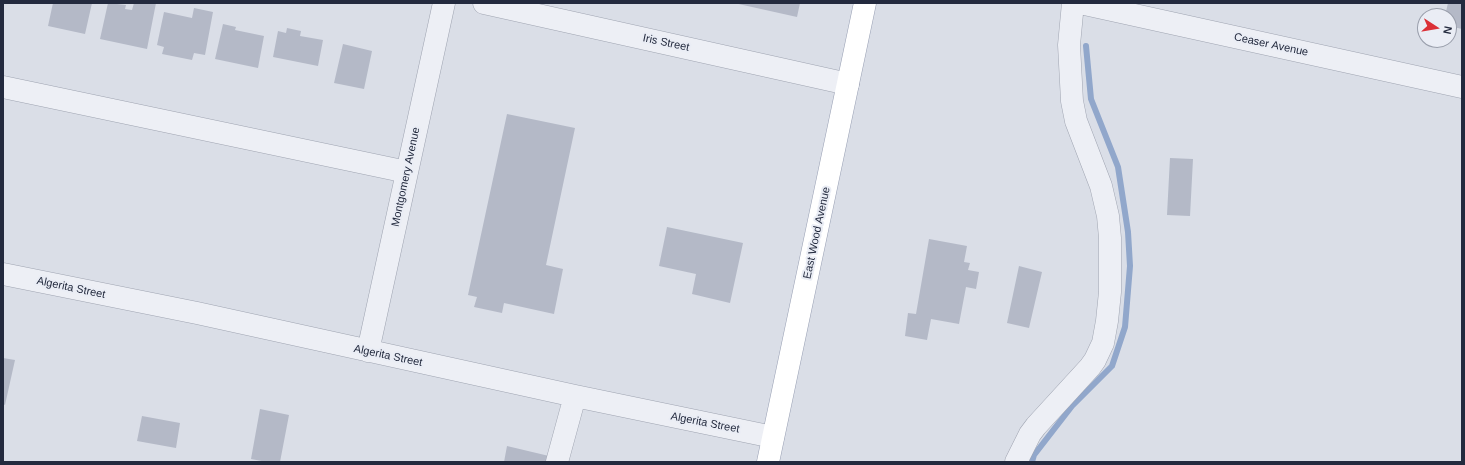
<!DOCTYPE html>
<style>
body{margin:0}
#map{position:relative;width:1465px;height:465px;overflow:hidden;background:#dadee7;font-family:Arial,sans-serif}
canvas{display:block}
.frame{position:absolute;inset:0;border:4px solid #232a3e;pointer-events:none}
.north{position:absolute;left:1417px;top:8px;width:40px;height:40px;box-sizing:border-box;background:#eaedf5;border:1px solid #9a9fac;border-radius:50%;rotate:102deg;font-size:11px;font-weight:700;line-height:16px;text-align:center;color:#232a3e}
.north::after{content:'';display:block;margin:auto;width:14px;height:18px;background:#db3037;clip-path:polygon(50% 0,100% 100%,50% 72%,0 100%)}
</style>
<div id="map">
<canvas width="1465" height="465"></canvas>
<div class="frame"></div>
<div class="north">N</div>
</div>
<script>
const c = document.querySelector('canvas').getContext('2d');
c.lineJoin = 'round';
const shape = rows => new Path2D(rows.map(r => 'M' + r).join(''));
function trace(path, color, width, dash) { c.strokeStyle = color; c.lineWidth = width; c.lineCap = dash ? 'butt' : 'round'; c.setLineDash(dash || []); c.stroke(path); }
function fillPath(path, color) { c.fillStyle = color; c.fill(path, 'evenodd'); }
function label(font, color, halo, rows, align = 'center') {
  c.font = font + ' Arial,sans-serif'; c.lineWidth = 4; c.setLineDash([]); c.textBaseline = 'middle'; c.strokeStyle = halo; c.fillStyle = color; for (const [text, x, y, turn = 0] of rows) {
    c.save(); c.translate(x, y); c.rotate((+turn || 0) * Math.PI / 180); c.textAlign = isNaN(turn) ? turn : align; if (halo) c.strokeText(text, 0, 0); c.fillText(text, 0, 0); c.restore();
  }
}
trace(shape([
 [1032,462,1034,455,1072,406,1112,366,1125,327,1130,266,1128,232,1118,167,1091,99,1086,46]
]), '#91a7cb', 6);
fillPath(shape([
 [53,3,92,3,85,34,48,26],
 [108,3,126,5,125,9,132,10,134,3,156,3,147,49,100,39],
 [734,3,800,3,797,17],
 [1448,3,1462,3,1462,29,1449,26,1449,16,1445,16],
 [194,8,213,12,205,55,194,53,192,60,162,54,164,47,157,45,164,12,192,18],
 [223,24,236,27,235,30,264,36,258,68,215,59],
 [287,28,301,31,300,36,323,40,318,66,273,57,278,31,286,33],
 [343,44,372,51,364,89,334,83],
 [507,114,575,128,546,265,563,269,554,314,504,303,502,313,474,307,477,297,468,295],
 [1170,158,1193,159,1190,216,1167,215],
 [667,227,743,243,730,303,692,294,696,274,659,266],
 [929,239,967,246,964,262,970,263,968,270,979,272,976,289,966,287,959,324,931,319,927,340,905,336,908,313,916,314],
 [1019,266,1042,272,1029,328,1007,323],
 [3,358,15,360,5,405,3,404],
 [260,409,289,415,280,462,267,462,251,459],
 [142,416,180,423,176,448,137,441],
 [507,446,549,456,548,462,504,462]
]), '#b4b9c7');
const minor = shape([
 [484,3,848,84],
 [1080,3,1462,87],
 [3,87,407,172],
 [3,274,197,313,575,396,773,437],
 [368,351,444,3],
 [557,462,575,396],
 [1016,462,1030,434,1036,426,1090,367,1095,360,1103,343,1107,321,1110,292,1110,238,1108,216,1101,186,1076,121,1072,101,1069,45,1073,3]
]);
const major = shape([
 [768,462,865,3]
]);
trace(minor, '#9fa4b1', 23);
trace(major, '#99a0b4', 23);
trace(minor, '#edeff5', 22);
trace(major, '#fff', 22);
label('11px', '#232a3e', '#eaedf5', [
 ["Iris Street",666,43,12],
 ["Ceaser Avenue",1271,45,12],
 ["Montgomery Avenue",406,177,-78],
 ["East Wood Avenue",817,233,-78],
 ["Algerita Street",71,288,12],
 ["Algerita Street",388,356,12],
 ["Algerita Street",705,423,11]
]);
</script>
